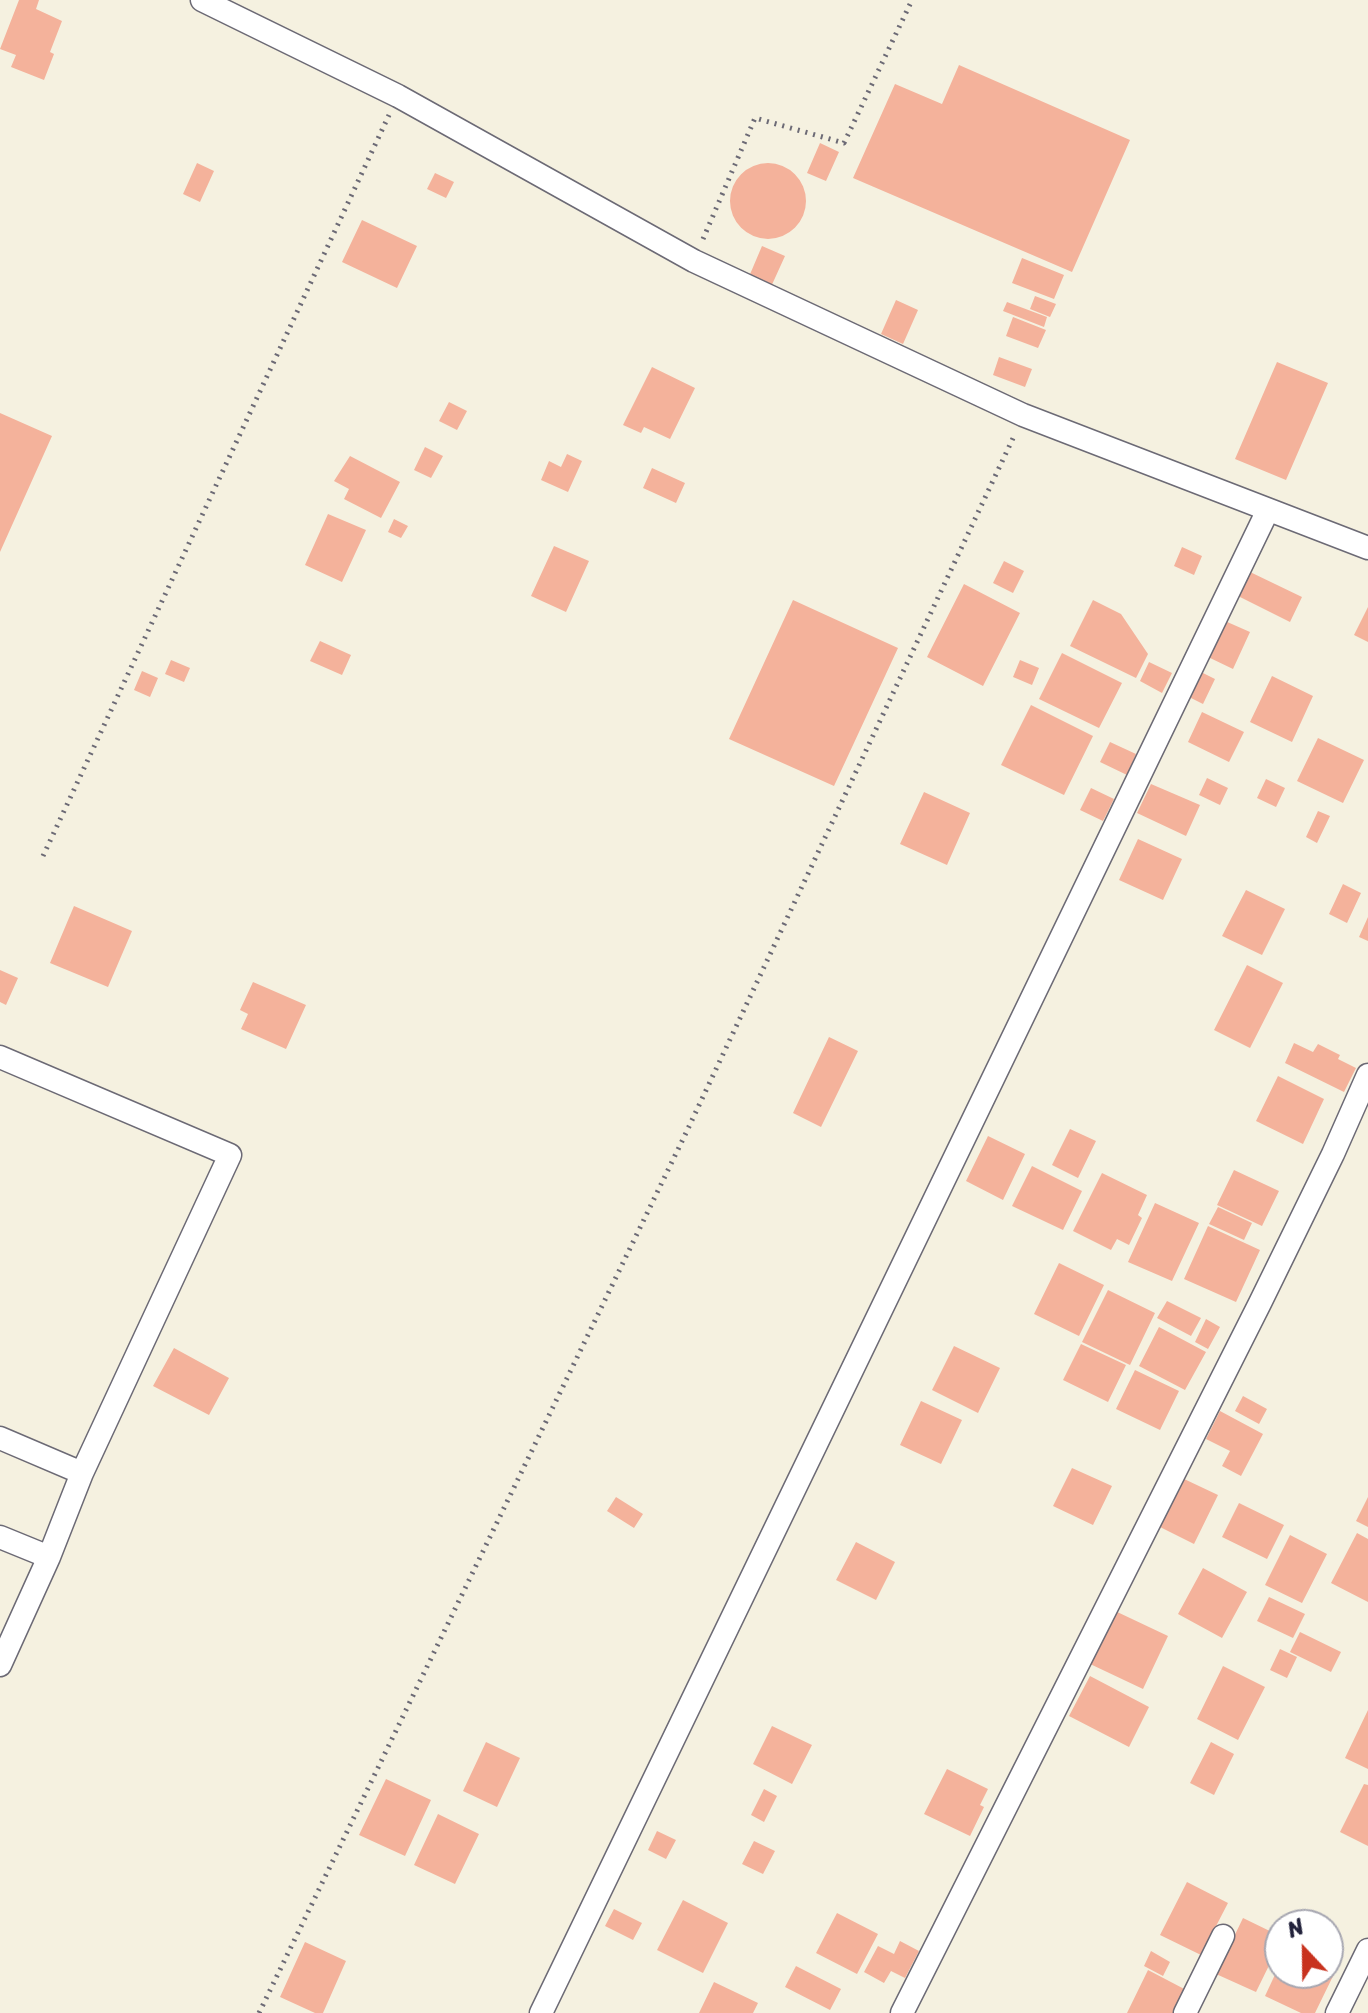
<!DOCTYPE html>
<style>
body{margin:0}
#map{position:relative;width:1368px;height:2013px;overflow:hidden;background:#f5f1e0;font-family:Sriracha,sans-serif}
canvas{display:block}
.north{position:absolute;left:1264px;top:1909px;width:80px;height:80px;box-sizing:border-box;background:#fff;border:2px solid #a7a7b1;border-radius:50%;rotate:338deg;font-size:22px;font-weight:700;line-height:32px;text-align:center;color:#22223b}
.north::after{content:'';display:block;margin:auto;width:28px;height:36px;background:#c8321e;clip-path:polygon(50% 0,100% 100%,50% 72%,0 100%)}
</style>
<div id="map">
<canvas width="1368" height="2013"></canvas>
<div class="north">N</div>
</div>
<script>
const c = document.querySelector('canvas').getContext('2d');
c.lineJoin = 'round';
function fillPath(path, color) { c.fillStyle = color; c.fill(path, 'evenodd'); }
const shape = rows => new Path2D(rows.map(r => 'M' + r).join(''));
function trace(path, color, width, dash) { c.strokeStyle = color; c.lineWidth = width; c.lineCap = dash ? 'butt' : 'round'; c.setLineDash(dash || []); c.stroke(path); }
fillPath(shape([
 [19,0,39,0,36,9,62,21,50,52,54,54,44,80,11,67,16,55,0,49],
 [959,65,1130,140,1072,272,853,178,895,84,942,104],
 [820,143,839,152,826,181,807,173],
 [197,163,214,171,200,202,183,194],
 '730 201a38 38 0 1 1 76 0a38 38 0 1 1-76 0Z',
 [435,173,454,182,446,198,427,189],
 [362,220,417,246,397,288,342,262],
 [762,246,785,256,770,289,748,279],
 [1022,258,1064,275,1054,299,1012,283],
 [1035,296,1056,304,1050,317,1030,309],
 [896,300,918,310,903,344,881,334],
 [1007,302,1047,317,1044,327,1003,311],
 [1013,317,1046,330,1038,348,1006,336],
 [999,357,1032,369,1025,387,993,375],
 [1277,362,1328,383,1286,480,1235,459],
 [652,367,695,388,670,439,644,427,641,433,623,425],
 [449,402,467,411,457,430,439,421],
 [0,413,52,436,0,552],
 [425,447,443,456,431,478,414,470],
 [567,454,582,461,568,492,541,480,549,461,561,467],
 [350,456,400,482,381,518,344,499,349,489,334,481],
 [652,468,685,483,676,503,643,488],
 [328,514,366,530,342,582,305,565],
 [394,519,408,526,401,538,388,532],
 [554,546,589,561,566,612,531,596],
 [1182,547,1202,556,1194,575,1174,566],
 [1004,561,1024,571,1013,593,993,583],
 [1248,571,1302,597,1290,622,1236,595],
 [964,584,1020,613,983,686,927,657],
 [793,600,898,648,834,786,729,739],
 [1093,600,1121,614,1148,654,1136,678,1070,646],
 [1368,607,1368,642,1354,635],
 [1225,621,1250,632,1233,669,1208,657],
 [320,641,351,655,342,675,310,661],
 [1062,653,1122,683,1099,728,1039,699],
 [171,660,190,668,184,682,165,674],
 [1020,660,1039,668,1032,685,1013,677],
 [1149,662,1172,673,1162,693,1140,681],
 [142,671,158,678,150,697,134,690],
 [1201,672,1215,679,1203,704,1189,697],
 [1272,676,1313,696,1292,742,1250,722],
 [1031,705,1093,736,1064,795,1001,765],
 [1202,712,1244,732,1229,762,1188,742],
 [1318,738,1364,760,1343,803,1297,781],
 [1110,742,1136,754,1127,775,1100,762],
 [1207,778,1228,788,1220,805,1199,795],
 [1266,779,1285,788,1276,807,1257,798],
 [1151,784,1200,805,1186,836,1137,813],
 [1091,788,1114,799,1103,821,1080,810],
 [924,792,970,813,947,865,900,844],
 [1318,811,1330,816,1317,843,1306,837],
 [1138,839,1182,859,1163,900,1119,880],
 [1343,884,1361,893,1347,923,1329,914],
 [1246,890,1285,909,1262,955,1222,936],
 [74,906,132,931,108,987,50,963],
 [1368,917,1368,941,1359,937],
 [1247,965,1283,983,1250,1048,1214,1030],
 [0,970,18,978,6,1005,0,1002],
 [253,982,306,1005,286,1049,241,1029,248,1014,240,1010],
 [829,1037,858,1051,821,1127,793,1113],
 [1294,1043,1313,1052,1318,1044,1340,1055,1338,1059,1356,1068,1344,1092,1285,1063],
 [1278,1076,1324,1099,1303,1144,1256,1121],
 [1070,1129,1096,1141,1078,1178,1052,1165],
 [988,1136,1025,1154,1003,1200,966,1181],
 [1032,1166,1082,1191,1063,1230,1012,1206],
 [1234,1170,1279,1191,1262,1226,1217,1205],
 [1102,1173,1147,1195,1138,1215,1142,1218,1129,1245,1117,1239,1111,1250,1073,1231],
 [1155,1203,1199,1223,1172,1281,1128,1262],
 [1218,1207,1252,1223,1244,1240,1209,1224],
 [1208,1226,1260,1250,1236,1302,1184,1279],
 [1059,1263,1104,1285,1079,1336,1034,1314],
 [1108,1290,1155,1313,1130,1365,1082,1342],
 [1167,1301,1201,1318,1191,1336,1157,1318],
 [1206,1319,1220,1327,1208,1349,1195,1342],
 [1159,1327,1206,1352,1185,1390,1139,1366],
 [1081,1344,1126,1365,1108,1402,1063,1380],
 [954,1346,1000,1368,978,1413,932,1390],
 [174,1348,229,1378,209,1415,153,1386],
 [1135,1370,1179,1391,1160,1430,1116,1409],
 [1243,1396,1267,1409,1259,1424,1235,1411],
 [921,1401,962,1420,941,1464,900,1445],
 [1220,1411,1263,1434,1241,1476,1222,1466,1230,1451,1206,1439],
 [1072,1468,1112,1486,1093,1525,1053,1506],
 [1182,1478,1218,1495,1194,1544,1158,1526],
 [616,1497,643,1514,634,1528,607,1511],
 [1368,1497,1368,1527,1356,1521],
 [1239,1503,1284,1525,1267,1559,1222,1537],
 [1357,1533,1368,1539,1368,1602,1331,1583],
 [1290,1535,1327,1554,1302,1603,1265,1585],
 [856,1542,895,1562,876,1600,836,1580],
 [1203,1568,1247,1592,1222,1638,1178,1614],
 [1269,1597,1305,1614,1293,1638,1257,1621],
 [1113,1610,1168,1636,1143,1689,1088,1663],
 [1300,1632,1341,1652,1331,1672,1290,1652],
 [1280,1649,1297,1657,1287,1678,1270,1670],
 [1223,1666,1265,1687,1238,1740,1197,1719],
 [1090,1676,1149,1707,1129,1747,1069,1716],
 [1368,1710,1368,1769,1345,1758],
 [772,1726,812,1745,792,1784,753,1764],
 [486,1742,520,1758,497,1807,463,1791],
 [1211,1742,1234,1754,1214,1795,1190,1783],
 [947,1769,988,1789,980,1805,984,1807,970,1836,924,1814],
 [386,1779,431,1800,405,1856,359,1835],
 [1364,1784,1368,1785,1368,1846,1340,1832],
 [764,1789,777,1796,764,1822,751,1815],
 [438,1814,479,1834,455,1884,414,1865],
 [657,1831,676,1840,666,1859,648,1850],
 [754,1841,775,1851,763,1874,742,1864],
 [1187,1882,1228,1903,1201,1955,1160,1935],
 [683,1900,728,1923,703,1973,657,1950],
 [614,1909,642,1923,633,1940,605,1926],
 [837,1913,878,1934,857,1974,816,1953],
 [1243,1918,1280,1936,1280,1943,1256,1992,1216,1974],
 [900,1941,919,1951,905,1978,891,1971,884,1983,864,1972,878,1946,894,1954],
 [305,1942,346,1961,323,2013,315,2013,280,1997],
 [1151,1951,1170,1962,1163,1976,1144,1966],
 [1280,1964,1280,1973,1328,1973,1328,1969,1335,1972,1315,2013,1301,2013,1265,1996],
 [796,1966,841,1989,830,2010,785,1987],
 [1148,1970,1190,1992,1179,2013,1127,2013],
 [714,1982,758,2003,753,2013,699,2013]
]), '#f4b29b');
const street = shape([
 [202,0,398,96,694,261,1023,415,1368,548],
 [0,1057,230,1155,82,1473,49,1557,0,1665],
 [0,1438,82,1473],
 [0,1537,49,1557],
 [541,2013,1268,510],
 [902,2013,1260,1303,1333,1154,1368,1075],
 [1185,2013,1223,1936],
 [1337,2013,1368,1950]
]);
trace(street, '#6c6a75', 25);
trace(shape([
 [703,239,755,118,844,143,912,0],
 [43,856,389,115],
 [259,2013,685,1135,1015,434]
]), '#6c6a75', 5, [2, 6]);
trace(street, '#fff', 22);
</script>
